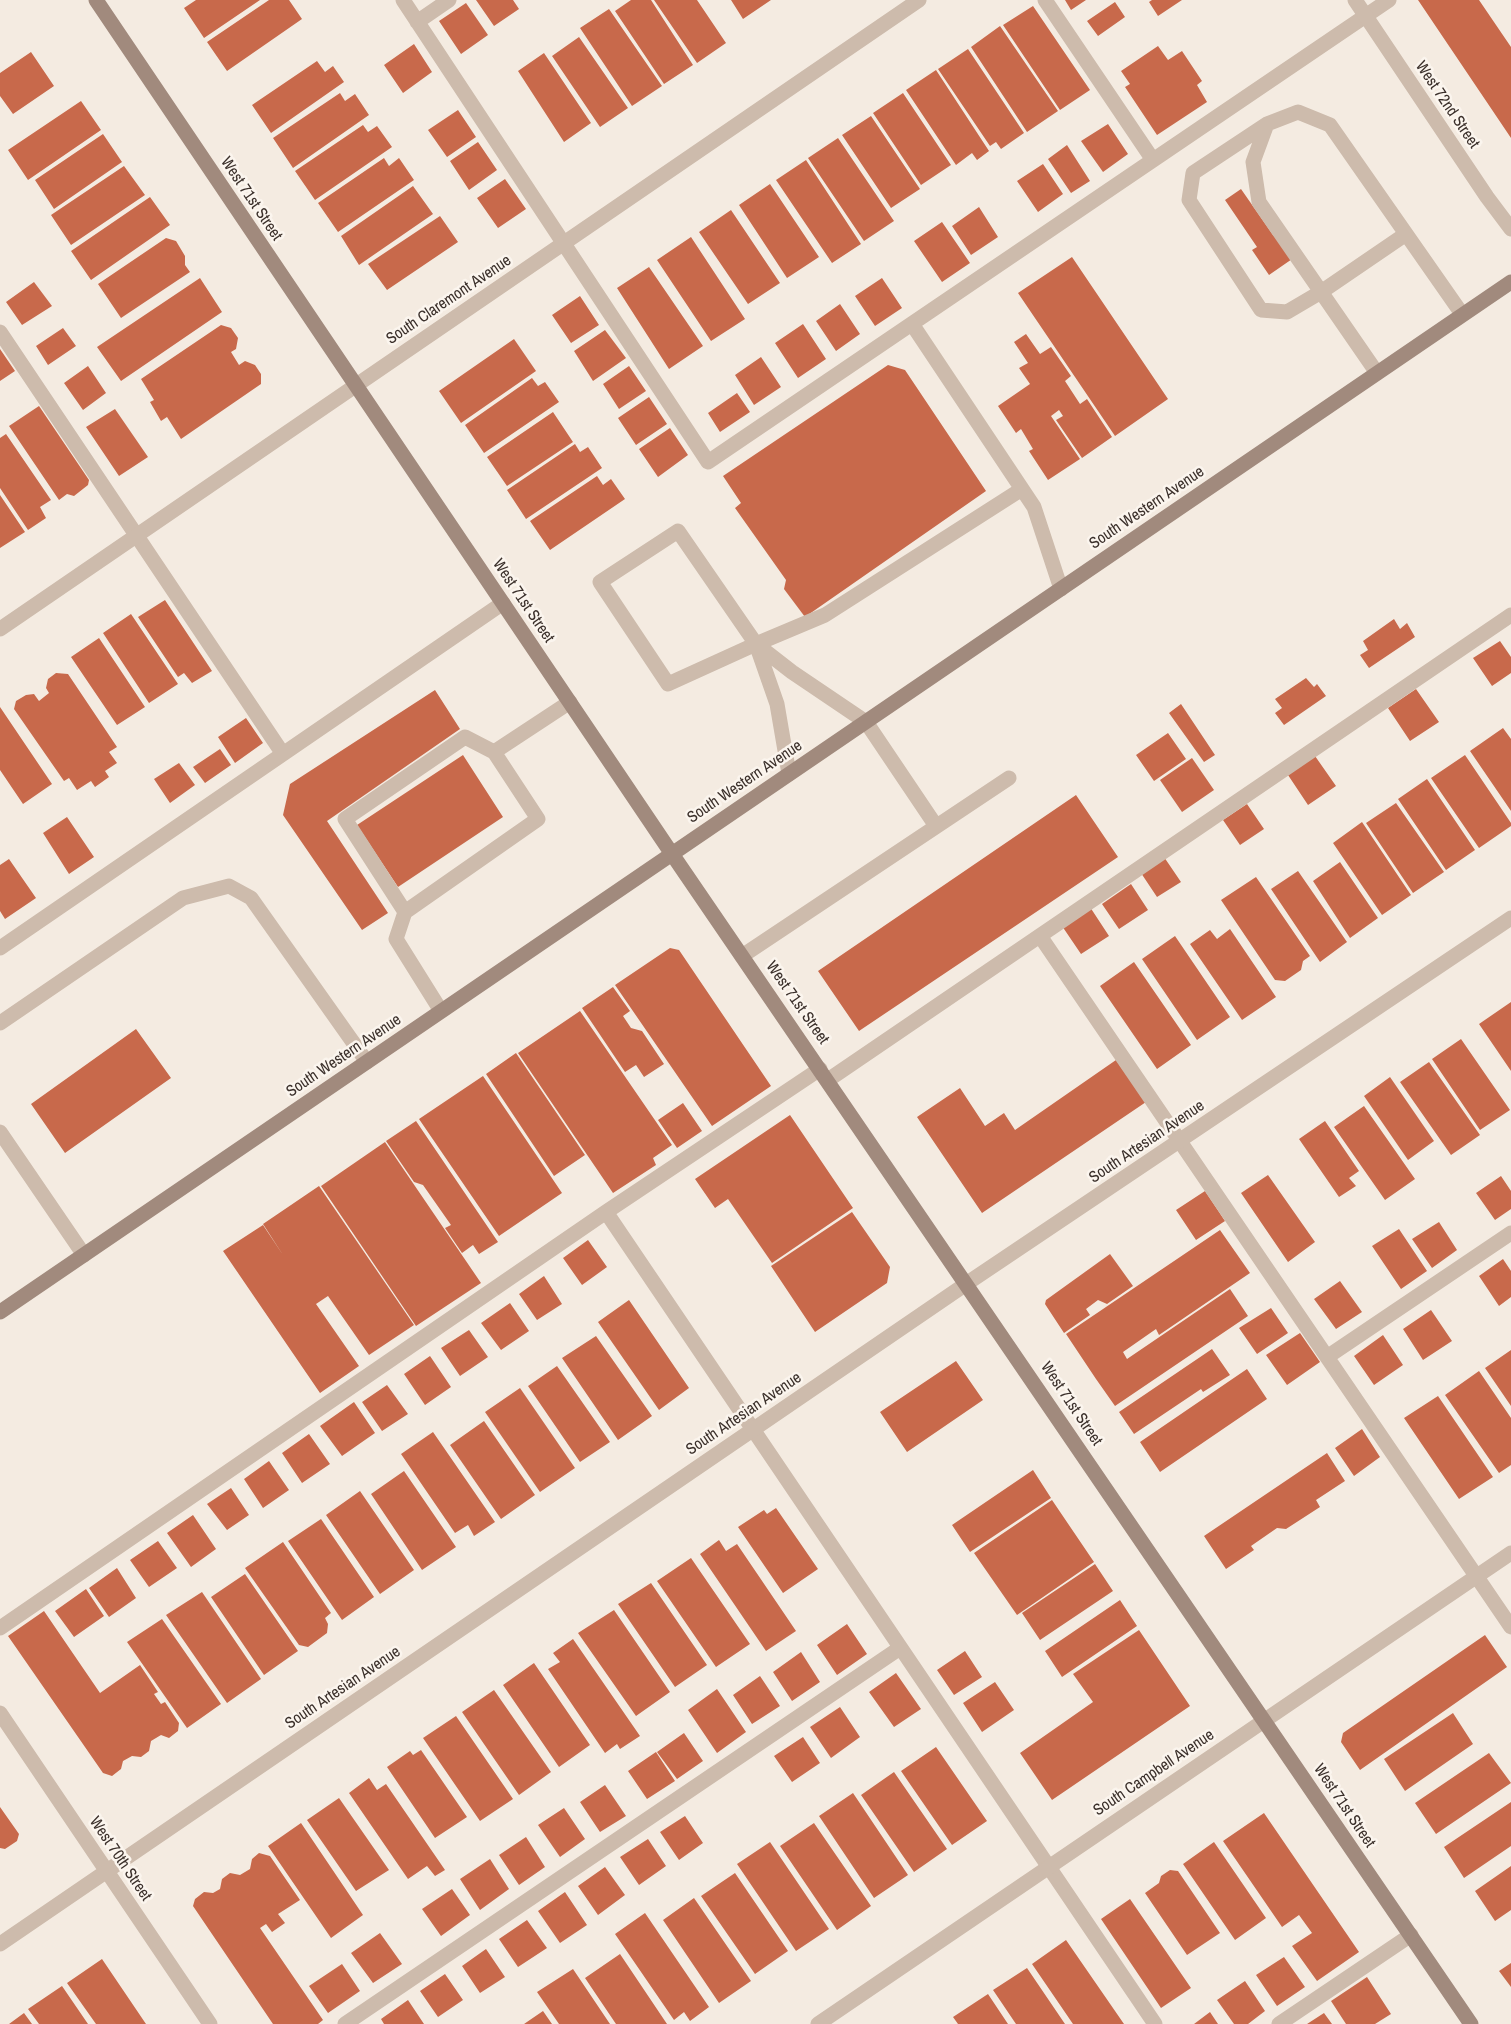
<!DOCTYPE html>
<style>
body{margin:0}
canvas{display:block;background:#f4ebe1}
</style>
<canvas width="1511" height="2024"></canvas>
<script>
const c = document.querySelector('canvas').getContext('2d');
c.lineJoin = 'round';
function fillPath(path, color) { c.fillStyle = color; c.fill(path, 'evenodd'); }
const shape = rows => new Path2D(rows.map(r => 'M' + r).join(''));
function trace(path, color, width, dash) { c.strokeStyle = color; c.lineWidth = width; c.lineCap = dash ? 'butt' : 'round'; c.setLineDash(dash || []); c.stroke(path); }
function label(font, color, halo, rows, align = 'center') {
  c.font = font + ' "Archivo Narrow",sans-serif'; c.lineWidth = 5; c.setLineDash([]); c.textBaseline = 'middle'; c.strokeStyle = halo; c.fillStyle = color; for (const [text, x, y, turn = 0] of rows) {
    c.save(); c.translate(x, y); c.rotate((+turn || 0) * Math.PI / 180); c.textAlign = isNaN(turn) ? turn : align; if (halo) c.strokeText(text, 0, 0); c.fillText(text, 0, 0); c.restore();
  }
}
fillPath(shape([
 [196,0,260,0,204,38,184,8],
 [269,0,289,0,302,19,227,71,207,42],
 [476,0,513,0,519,9,494,26],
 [631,0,651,0,693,65,664,84,615,11],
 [654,0,697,0,726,43,697,63],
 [731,0,771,0,743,19],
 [1065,0,1086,0,1071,10],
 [1152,0,1182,0,1158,16,1149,2],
 [1418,0,1479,0,1511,47,1511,138],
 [1115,2,1125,17,1098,36,1087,21],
 [466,3,488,35,461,54,439,21],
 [1033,6,1090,90,1060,110,1003,25],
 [609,9,662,86,632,106,580,28],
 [1000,26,1058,111,1027,132,971,47],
 [579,37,628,108,600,127,552,56],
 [414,44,432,72,403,93,384,65],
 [1158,46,1168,60,1182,51,1202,81,1197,85,1207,102,1157,135,1125,87,1130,84,1121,71],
 [968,49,1024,133,1001,149,996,142,990,146,938,69],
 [31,52,54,86,13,114,0,96,0,73],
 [544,53,591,123,564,142,518,71],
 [317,61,325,72,333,66,344,82,271,133,252,105],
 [936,70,989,151,977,160,972,153,956,165,906,90],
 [340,93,345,101,355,94,369,115,293,168,273,138],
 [903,93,951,165,921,185,873,113],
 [81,101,101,130,28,180,8,150],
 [458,110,476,137,447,157,428,130],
 [871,116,920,189,891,208,842,135],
 [1108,124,1128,154,1103,172,1081,141],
 [363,125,368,132,377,126,392,147,315,200,295,171],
 [103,134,122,162,54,209,35,180],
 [838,138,894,221,864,241,808,158],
 [478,142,497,170,469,190,450,161],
 [1067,145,1090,181,1071,193,1048,159],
 [384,158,389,166,399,158,414,180,338,232,318,203],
 [806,160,861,244,832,263,776,180],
 [1043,164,1063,194,1038,212,1017,181],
 [124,166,145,195,71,245,51,215],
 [505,179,526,209,498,228,477,198],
 [770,184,819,257,787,278,739,205],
 [413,186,433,214,359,265,341,236],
 [1241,189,1273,235,1295,257,1269,275,1252,250,1257,247,1225,200],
 [150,197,170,225,91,280,71,251],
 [979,207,998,237,971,255,952,226],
 [731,210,780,283,748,304,699,232],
 [440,216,458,242,387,290,368,264],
 [942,222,970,263,942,282,914,241],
 [691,237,745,319,711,341,657,260],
 [166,238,176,241,185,256,185,265,190,272,121,318,98,284],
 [1072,257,1168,399,1115,436,1018,293],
 [649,267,703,346,669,369,617,288],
 [200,278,222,312,121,381,97,347],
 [882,278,902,308,875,326,855,296],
 [34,282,52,306,22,325,6,302],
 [580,296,599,325,571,343,552,315],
 [840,304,860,334,836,351,816,321],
 [803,324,826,359,798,378,775,343],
 [221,325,231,328,238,338,236,349,231,352,239,365,245,361,255,365,261,374,261,384,181,439,167,417,161,421,150,402,154,400,141,379],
 [63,328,76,346,48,365,36,346],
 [605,330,626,358,593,381,574,351],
 [1026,334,1040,354,1051,347,1071,376,1065,381,1080,404,1087,399,1112,437,1082,458,1056,420,1063,416,1059,410,1051,416,1080,459,1048,480,1029,451,1033,449,1021,429,1016,433,998,406,1030,384,1019,368,1028,363,1014,342],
 [514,339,536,371,461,423,439,391],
 [0,349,15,371,0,381],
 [761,357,781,387,754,405,735,375],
 [888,365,905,370,986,491,805,617,784,589,786,580,735,508,741,503,723,476],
 [88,366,106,393,83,410,64,383],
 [629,366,646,391,619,409,603,384],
 [532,378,538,386,545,382,559,402,484,453,465,425],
 [737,393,750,412,720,432,708,413],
 [649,397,667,424,636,445,618,418],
 [39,406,89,480,88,485,74,496,67,494,59,500,9,426],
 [115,409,148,457,119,476,86,427],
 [553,412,573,442,507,486,487,457],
 [670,428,688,455,658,477,639,449],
 [6,434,51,500,40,507,46,518,28,530,0,488,0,438],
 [575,444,580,452,588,447,602,468,526,519,507,490],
 [597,476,603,485,611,479,625,499,550,550,530,521],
 [0,495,25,532,0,548],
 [165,600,212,671,192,683,184,673,178,677,138,617],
 [131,614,178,684,149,703,103,633],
 [1394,619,1400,629,1407,623,1415,637,1369,668,1360,655,1368,650,1363,641],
 [99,638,145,707,117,725,71,657],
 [1500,641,1511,657,1511,673,1492,686,1473,658],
 [56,673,68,674,117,747,109,752,117,763,105,771,109,777,95,787,91,781,77,790,69,778,64,781,14,709,16,701,26,695,34,694,39,701,49,693,46,688,48,679],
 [1306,678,1314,687,1317,684,1326,696,1284,725,1275,713,1282,708,1275,699],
 [1416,689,1439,722,1410,741,1388,708],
 [435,690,460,729,327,821,388,913,362,930,283,815,290,784],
 [1181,704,1215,755,1204,762,1169,713],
 [0,707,52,784,23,804,0,770],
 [246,718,263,743,235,763,218,737],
 [1503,728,1511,739,1511,811,1470,751],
 [1168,733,1186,759,1154,781,1136,755],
 [220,749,231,765,205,783,193,767],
 [463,755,503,817,398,887,357,825],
 [1465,755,1511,823,1511,826,1479,848,1431,778],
 [1315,756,1336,786,1308,805,1288,775],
 [1192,758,1214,790,1182,812,1160,780],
 [179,763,195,785,170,803,154,779],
 [1427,779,1475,850,1446,870,1398,799],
 [1076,795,1118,857,859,1031,818,971],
 [1396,803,1444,872,1413,893,1366,823],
 [1247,804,1264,829,1240,845,1223,820],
 [67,817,94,857,69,874,43,833],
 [1362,822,1411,895,1382,915,1333,843],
 [1164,857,1181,882,1157,897,1141,873],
 [9,859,36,898,5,919,0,911,0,865],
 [1340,862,1378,918,1350,938,1313,881],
 [1298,871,1347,942,1320,962,1271,889],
 [1256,877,1310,956,1303,961,1301,970,1285,981,1275,980,1221,900],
 [1131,884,1148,910,1119,929,1102,904],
 [1090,907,1109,936,1081,954,1062,926],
 [1230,929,1276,997,1242,1020,1190,944,1210,930,1217,939],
 [1175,936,1230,1017,1197,1040,1142,959],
 [670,948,679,950,771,1086,712,1126,615,985],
 [1134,962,1191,1045,1157,1069,1100,986],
 [613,987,630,1011,623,1016,631,1028,642,1031,664,1064,644,1077,636,1065,625,1072,582,1008],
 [1511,1002,1511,1071,1479,1024],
 [580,1011,672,1145,653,1158,656,1165,613,1193,518,1053],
 [136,1029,171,1078,65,1153,31,1104],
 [1461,1039,1510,1110,1480,1130,1432,1059],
 [516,1053,585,1155,554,1176,486,1074],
 [1116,1060,1146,1102,982,1213,917,1117,960,1088,985,1126,1004,1113,1015,1130],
 [1429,1062,1480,1135,1451,1155,1400,1082],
 [483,1076,562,1193,499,1236,419,1119],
 [1390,1077,1434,1141,1408,1160,1364,1096],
 [683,1103,702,1131,677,1148,658,1120],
 [1364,1106,1415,1179,1385,1200,1334,1127],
 [790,1115,853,1208,772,1263,728,1199,715,1208,695,1179],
 [416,1121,498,1242,479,1254,473,1245,462,1253,445,1228,451,1225,423,1185,414,1182,386,1141],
 [1325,1121,1359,1171,1349,1178,1356,1186,1339,1197,1299,1139],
 [385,1142,481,1283,416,1326,321,1186],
 [1268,1175,1315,1242,1288,1262,1241,1193],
 [1501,1176,1511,1191,1511,1209,1495,1220,1476,1193],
 [319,1186,414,1325,369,1355,328,1296,316,1304,359,1366,320,1393,223,1251,263,1225,283,1255,263,1224],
 [1205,1191,1225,1221,1196,1240,1176,1210],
 [852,1212,890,1267,887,1283,815,1332,771,1266],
 [1439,1222,1457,1250,1432,1268,1412,1239],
 [1399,1229,1427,1271,1401,1289,1372,1246],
 [1220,1230,1250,1273,1159,1335,1156,1329,1123,1352,1127,1359,1230,1289,1248,1316,1115,1406,1096,1379,1066,1334],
 [588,1240,607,1267,582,1285,563,1258],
 [1110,1254,1133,1286,1107,1304,1098,1300,1086,1309,1090,1315,1064,1333,1045,1304,1046,1300],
 [1503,1259,1511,1271,1511,1297,1499,1306,1479,1276],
 [544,1276,562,1304,537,1320,519,1294],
 [1340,1281,1362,1312,1336,1329,1314,1299],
 [629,1300,689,1388,659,1410,598,1322],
 [510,1303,529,1331,501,1350,481,1323],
 [1271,1308,1288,1333,1257,1354,1239,1328],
 [1431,1310,1452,1341,1423,1360,1403,1329],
 [469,1330,488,1357,460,1376,441,1348],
 [1300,1333,1320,1362,1287,1385,1266,1355],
 [1383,1335,1403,1365,1374,1385,1354,1356],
 [596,1336,652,1416,618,1440,562,1358],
 [1212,1349,1230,1375,1203,1392,1201,1389,1134,1434,1119,1412],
 [1511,1350,1511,1406,1485,1368],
 [430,1356,451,1387,425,1405,404,1374],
 [956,1361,983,1400,907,1452,880,1412],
 [557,1366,610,1442,580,1462,528,1386],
 [1247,1369,1267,1399,1160,1472,1140,1442],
 [1479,1371,1511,1418,1511,1465,1499,1473,1445,1395],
 [387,1385,408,1414,382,1431,362,1402],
 [520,1388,575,1468,540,1492,485,1412],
 [1438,1396,1493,1477,1459,1499,1404,1418],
 [354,1402,375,1433,342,1456,320,1426],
 [484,1421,535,1495,501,1519,450,1445],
 [1362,1429,1380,1457,1354,1476,1335,1448],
 [433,1432,495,1522,474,1536,468,1525,455,1533,401,1454],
 [309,1434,330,1464,302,1483,282,1453],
 [1327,1453,1345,1481,1316,1500,1320,1507,1286,1529,1277,1528,1251,1546,1254,1550,1226,1569,1204,1536],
 [269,1461,289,1490,263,1508,244,1479],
 [1033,1470,1051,1498,970,1552,952,1525],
 [404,1471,456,1547,422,1570,371,1494],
 [231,1488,249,1515,227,1530,207,1504],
 [360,1491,414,1570,380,1594,326,1515],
 [1052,1500,1094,1562,1017,1615,974,1553],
 [776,1508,818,1569,783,1593,738,1527,764,1510,767,1514],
 [193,1515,216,1549,191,1567,167,1533],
 [321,1519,374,1597,342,1620,288,1541],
 [719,1540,726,1551,737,1544,796,1631,766,1651,700,1554],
 [158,1541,177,1568,149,1587,130,1560],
 [283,1542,331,1613,325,1618,328,1624,327,1633,308,1647,299,1645,245,1568],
 [691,1558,750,1644,716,1667,657,1581],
 [1095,1564,1113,1591,1040,1640,1022,1613],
 [117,1568,136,1598,109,1617,89,1588],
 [245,1574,298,1651,264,1675,211,1597],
 [651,1583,707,1665,675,1687,618,1604],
 [86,1589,104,1616,74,1637,55,1611],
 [202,1592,261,1679,227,1703,166,1615],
 [1120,1600,1137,1626,1062,1677,1045,1651],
 [614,1610,670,1692,636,1716,578,1633],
 [44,1611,100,1693,140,1665,158,1692,154,1694,161,1704,165,1702,179,1723,178,1731,169,1738,161,1735,151,1741,149,1751,141,1757,132,1756,123,1761,121,1769,112,1776,103,1773,8,1636],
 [162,1619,221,1704,187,1728,127,1642],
 [847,1624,867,1654,837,1675,817,1645],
 [1139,1630,1190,1706,1052,1800,1020,1753,1093,1702,1073,1674],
 [1485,1635,1507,1667,1360,1770,1341,1742,1343,1733],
 [573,1639,640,1736,620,1749,617,1744,605,1753,548,1669,560,1662,553,1653],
 [965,1651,982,1677,954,1695,937,1670],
 [801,1652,820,1682,792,1701,773,1672],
 [534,1663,590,1745,559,1767,503,1685],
 [896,1673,921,1709,894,1727,869,1692],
 [760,1676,780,1706,752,1724,733,1695],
 [995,1682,1014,1710,982,1732,963,1703],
 [717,1689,746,1732,717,1753,688,1710],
 [494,1690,551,1772,519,1795,462,1712],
 [840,1707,860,1737,831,1758,810,1727],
 [1453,1713,1473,1744,1405,1791,1384,1759],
 [456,1716,513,1799,480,1821,423,1738],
 [684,1733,703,1761,677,1779,657,1752],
 [803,1737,820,1763,792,1782,774,1756],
 [936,1747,987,1821,952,1845,901,1771],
 [421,1750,467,1817,435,1838,387,1767,410,1751,413,1755],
 [656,1752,675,1781,647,1799,628,1771],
 [1489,1753,1511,1783,1436,1834,1415,1803],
 [894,1772,947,1849,914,1872,861,1795],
 [369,1778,377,1790,386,1784,445,1870,435,1876,427,1866,408,1879,349,1793],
 [605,1785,626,1816,600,1832,580,1802],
 [853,1793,908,1875,874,1898,819,1816],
 [339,1798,389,1870,356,1891,307,1820],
 [1511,1802,1511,1846,1464,1878,1444,1847],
 [0,1807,19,1834,17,1841,5,1849,0,1848],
 [564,1808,585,1839,560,1857,538,1825],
 [1264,1813,1359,1952,1317,1981,1292,1946,1312,1933,1299,1915,1282,1927,1223,1841],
 [685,1816,703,1843,679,1860,660,1832],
 [301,1823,363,1915,331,1938,268,1846],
 [814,1823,871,1906,837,1930,780,1846],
 [526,1837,545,1867,519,1885,499,1855],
 [648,1839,666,1866,639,1885,620,1857],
 [770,1842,829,1929,796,1951,737,1864],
 [1214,1842,1266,1918,1235,1940,1183,1864],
 [259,1853,270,1856,300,1900,278,1914,285,1923,272,1932,266,1924,260,1928,323,2020,318,2024,273,2024,193,1906,195,1899,204,1892,213,1893,220,1889,222,1879,230,1873,240,1875,250,1869,252,1859],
 [490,1859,509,1889,480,1910,460,1879],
 [1511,1866,1511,1910,1495,1921,1475,1891],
 [605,1867,625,1895,598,1915,578,1886],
 [1170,1870,1178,1871,1220,1933,1187,1955,1145,1893,1159,1883,1161,1876],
 [735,1873,788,1951,755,1974,701,1896],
 [452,1889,470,1915,441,1936,422,1909],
 [565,1892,587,1925,560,1943,538,1911],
 [694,1898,751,1981,719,2003,663,1920],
 [1130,1899,1191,1988,1161,2008,1101,1919],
 [645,1913,709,2007,690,2021,684,2012,674,2020,615,1934],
 [527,1920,547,1948,518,1967,499,1939],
 [380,1933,402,1964,373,1983,351,1953],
 [1066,1940,1124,2024,1073,2024,1032,1964],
 [486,1949,505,1977,480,1993,462,1966],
 [620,1954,667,2024,616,2024,585,1978],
 [1284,1957,1305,1987,1277,2006,1256,1975],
 [102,1959,146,2024,96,2024,67,1983],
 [1511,1963,1511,1987,1499,1971],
 [342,1964,360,1991,328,2013,309,1986],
 [1027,1968,1065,2024,1016,2024,993,1990],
 [573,1969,610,2024,559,2024,537,1992],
 [445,1974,463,2000,438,2017,420,1991],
 [1367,1977,1391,2014,1375,2024,1346,2024,1331,2001],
 [1245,1981,1265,2011,1248,2024,1234,2024,1217,2000],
 [62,1986,88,2024,39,2024,28,2009],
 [988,1994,1008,2024,958,2024,953,2017],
 [408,2000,424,2024,384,2024,381,2019],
 [543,2011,552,2024,524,2024],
 [1210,2012,1218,2024,1194,2024],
 [24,2013,32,2024,9,2024],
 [1324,2013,1332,2024,1307,2024]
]), '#c8694b');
trace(shape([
 [403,0,708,462,1389,0],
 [1045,0,1153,160],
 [417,22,449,0],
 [1267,124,1253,162,1259,202,1377,373],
 [1406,234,1321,292,1287,312,1261,310,1189,200,1193,173,1267,124,1298,112,1330,125,1462,314],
 [912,324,1034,507,1061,589],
 [0,332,283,754],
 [756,644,792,672,866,722,936,826],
 [789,774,777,704,756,644,678,531,600,582,668,684,756,644,825,615,1022,489],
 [405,912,538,819,494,752],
 [1040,936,1511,1627],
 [0,948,503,603],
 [742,956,1009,778],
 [441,1011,396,939,405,912,345,819,465,737,494,752,570,702],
 [0,1023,183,898,229,886,251,898,367,1062],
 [828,1080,1511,615],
 [0,1132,84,1255],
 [606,1212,1155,2024],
 [1327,1357,1511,1233],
 [0,1628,606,1212,820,1069],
 [345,2024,900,1648],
 [1279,2024,1411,1935]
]), '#cdbbac', 15);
trace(shape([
 [1355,0,1487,197,1511,229],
 [0,629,919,0],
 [0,1713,210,2024],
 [0,1944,966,1284,1511,918],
 [818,2024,1511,1553]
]), '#cdbbac', 15);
trace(shape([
 [96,0,672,854,1471,2024],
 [0,1312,1511,282]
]), '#a18a7d', 15);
label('16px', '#3b302b', '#fbf5ee', [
 ["West 72nd Street",1447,105,56],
 ["West 71st Street",251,199,56],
 ["South Claremont Avenue",449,300,-34],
 ["South Western Avenue",1147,508,-34],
 ["West 71st Street",523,601,56],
 ["South Western Avenue",745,782,-34],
 ["West 71st Street",797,1003,55],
 ["South Western Avenue",344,1056,-34],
 ["South Artesian Avenue",1147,1142,-34],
 ["West 71st Street",1071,1404,56],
 ["South Artesian Avenue",744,1414,-34],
 ["South Artesian Avenue",343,1688,-34],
 ["South Campbell Avenue",1154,1773,-34],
 ["West 71st Street",1344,1806,56],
 ["West 70th Street",120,1859,56]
]);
</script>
